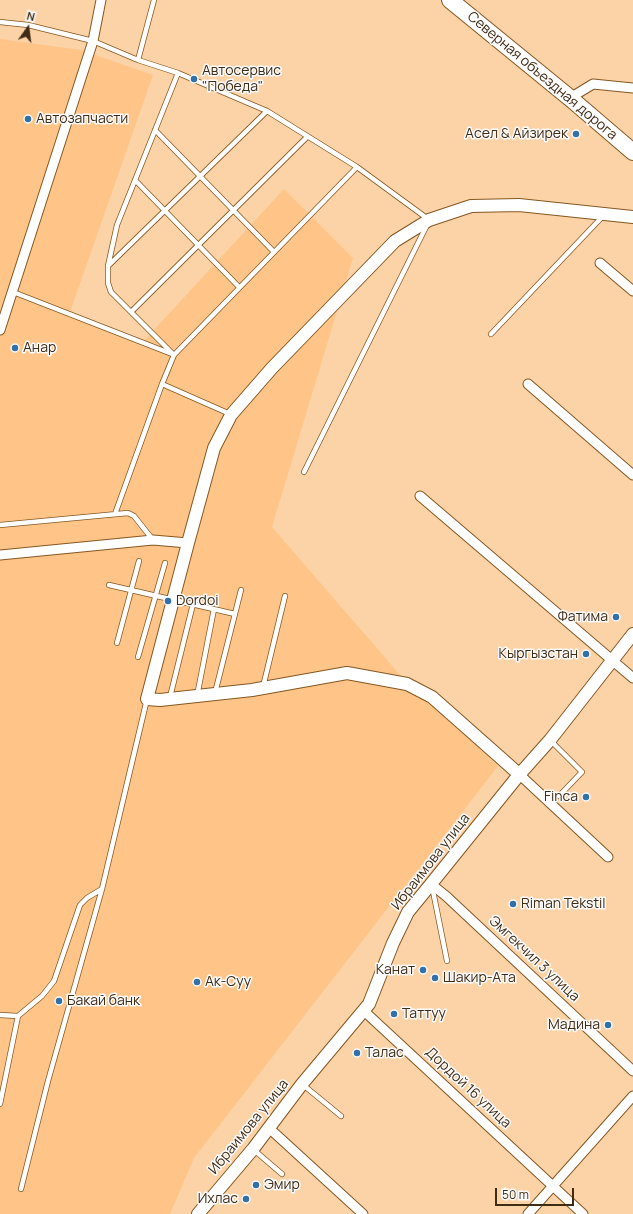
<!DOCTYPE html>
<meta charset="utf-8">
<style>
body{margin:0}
#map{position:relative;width:633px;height:1214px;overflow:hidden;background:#fcd2a7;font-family:Manrope,sans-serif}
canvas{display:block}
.north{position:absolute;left:8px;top:8px;width:40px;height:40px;-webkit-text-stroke:3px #fcfcfc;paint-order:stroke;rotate:14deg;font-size:11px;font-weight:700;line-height:16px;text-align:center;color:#402b15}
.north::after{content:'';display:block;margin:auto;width:14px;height:18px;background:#402b15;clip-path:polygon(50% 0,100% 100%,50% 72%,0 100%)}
.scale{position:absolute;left:495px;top:1188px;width:79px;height:18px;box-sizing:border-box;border:2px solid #402b15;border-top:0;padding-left:5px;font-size:12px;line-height:14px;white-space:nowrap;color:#402b15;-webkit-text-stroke:3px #fcfcfc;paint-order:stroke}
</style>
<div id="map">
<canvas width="633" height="1214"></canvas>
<div class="north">N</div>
<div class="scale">50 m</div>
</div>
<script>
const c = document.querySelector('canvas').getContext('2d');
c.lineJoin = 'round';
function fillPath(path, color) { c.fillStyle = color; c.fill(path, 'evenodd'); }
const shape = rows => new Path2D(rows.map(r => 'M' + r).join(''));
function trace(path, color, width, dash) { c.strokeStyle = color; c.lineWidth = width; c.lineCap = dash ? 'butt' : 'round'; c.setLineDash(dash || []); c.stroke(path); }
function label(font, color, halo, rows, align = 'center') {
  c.font = font + ' Manrope,sans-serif'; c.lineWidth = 3; c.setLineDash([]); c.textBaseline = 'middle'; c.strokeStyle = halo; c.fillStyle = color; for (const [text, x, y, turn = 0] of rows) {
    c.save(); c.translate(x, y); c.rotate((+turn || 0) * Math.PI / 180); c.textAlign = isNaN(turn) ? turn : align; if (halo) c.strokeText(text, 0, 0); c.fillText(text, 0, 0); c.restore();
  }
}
fillPath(shape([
 [0,39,81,50,153,75,69,315,141,344,284,189,353,258,272,527,401,676,498,766,194,1158,170,1214,0,1214]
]), '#ffc588');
const lane = shape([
 [0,22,28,25,93,41,138,60,178,73,267,111,357,167,428,219],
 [138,60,154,0],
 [155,130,274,252],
 [135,180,239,287],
 [109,265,267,111],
 [13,292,172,354],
 [131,312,307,137],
 [491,334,603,216],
 [174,355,111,292,108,283,108,266,117,225,178,73],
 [162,384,230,414],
 [304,472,427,225],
 [115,514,162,384,174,355,357,167],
 [0,525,128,513,134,516,153,540],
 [109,585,235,614],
 [117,643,139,561],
 [138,657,165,563],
 [263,687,285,596],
 [215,693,241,590],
 [197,696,214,609],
 [170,697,193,604],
 [551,741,582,772,559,796],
 [432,886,447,961],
 [0,1015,18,1016],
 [302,1084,341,1116],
 [0,1104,18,1016,42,996,54,981,80,905,87,898,102,889],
 [254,1150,282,1174],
 [21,1189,48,1081,102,889,147,699]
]);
const street = shape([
 [570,98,593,84,633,88],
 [600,263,633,291],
 [0,330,93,41,101,0],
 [528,384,633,475],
 [420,496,633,678],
 [0,555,153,540,188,543],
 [520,775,608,857],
 [431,884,446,896,633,1071],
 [364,1011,583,1214],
 [269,1128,363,1214],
 [528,1214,633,1096]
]);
const secondary = shape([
 [520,775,432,697,407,684,347,673,252,690,160,700,147,699,188,543,214,448,231,415,272,368,395,241,429,220,471,206,519,205,633,217],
 [198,1214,253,1149,302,1084,369,1004,393,943,408,912,431,884,518,776,550,740,633,634]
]);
const highway = shape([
 [450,0,570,98,633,152]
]);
trace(lane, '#855720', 6);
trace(street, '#855720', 11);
trace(secondary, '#855720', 14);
trace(highway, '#855720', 18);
trace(lane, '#fff', 4.5);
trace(street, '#fff', 9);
trace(secondary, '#fff', 12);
trace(highway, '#fff', 16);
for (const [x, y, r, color] of [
 [194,79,4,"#3171a8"],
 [28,119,4,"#3171a8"],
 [576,134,4,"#3171a8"],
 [15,348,4,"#3171a8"],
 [168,601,4,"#3171a8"],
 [616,617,4,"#3171a8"],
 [586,654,4,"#3171a8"],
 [586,797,4,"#3171a8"],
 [513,904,4,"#3171a8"],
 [423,970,4,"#3171a8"],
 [435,978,4,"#3171a8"],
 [197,982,4,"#3171a8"],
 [59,1001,4,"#3171a8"],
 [394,1014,4,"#3171a8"],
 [608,1025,4,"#3171a8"],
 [357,1053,4,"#3171a8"],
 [256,1185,4,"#3171a8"],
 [246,1199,4,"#3171a8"]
]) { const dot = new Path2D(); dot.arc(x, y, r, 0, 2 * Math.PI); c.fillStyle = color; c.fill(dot); trace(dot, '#fcfcfc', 1.5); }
label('14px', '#402b15', '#fcfcfc', [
 ["Автосервис",202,71],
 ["\"Победа\"",202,87],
 ["Автозапчасти",36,119],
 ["Асел & Айзирек",568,134,"right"],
 ["Анар",23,348],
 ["Dordoi",176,601],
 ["Фатима",608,617,"right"],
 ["Кыргызстан",578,654,"right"],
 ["Finca",578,797,"right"],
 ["Riman Tekstil",521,904],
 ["Канат",415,970,"right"],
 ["Шакир-Ата",443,978],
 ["Ак-Суу",205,982],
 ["Бакай банк",67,1001],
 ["Таттуу",402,1014],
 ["Мадина",600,1025,"right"],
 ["Талас",365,1053],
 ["Эмир",264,1185],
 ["Ихлас",238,1199,"right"]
], 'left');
label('14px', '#402b15', '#fcfcfc', [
 ["Северная объездная дорога",542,76,40],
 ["Ибраимова улица",431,862,-52],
 ["Эмгекчил 3 улица",534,959,43],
 ["Дордой 16 улица",468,1088,43],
 ["Ибраимова улица",249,1127,-51]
]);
</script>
